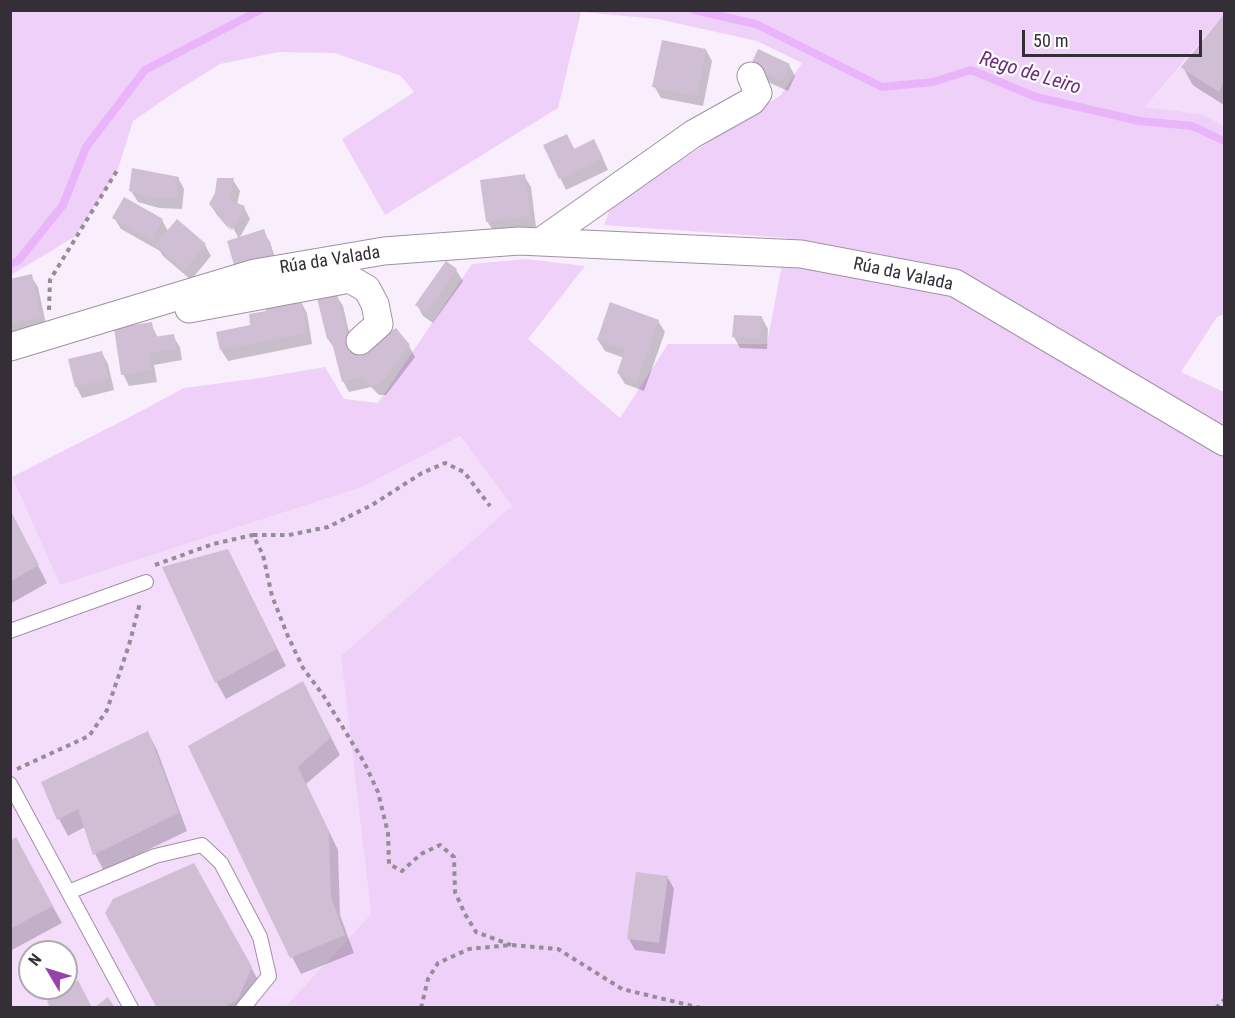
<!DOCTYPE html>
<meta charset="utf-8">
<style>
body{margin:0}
#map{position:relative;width:1235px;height:1018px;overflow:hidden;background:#f9eefc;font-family:"Roboto Condensed",sans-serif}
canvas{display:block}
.frame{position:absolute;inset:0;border:12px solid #342e36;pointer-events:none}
.north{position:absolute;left:18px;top:940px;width:60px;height:60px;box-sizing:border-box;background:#fff;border:2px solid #aeabaf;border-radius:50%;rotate:308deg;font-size:16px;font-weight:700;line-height:24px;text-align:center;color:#342e36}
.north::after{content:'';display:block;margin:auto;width:21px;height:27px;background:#9741ae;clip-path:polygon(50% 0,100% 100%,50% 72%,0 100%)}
.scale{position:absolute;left:1022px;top:30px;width:180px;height:27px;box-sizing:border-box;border:3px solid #342e36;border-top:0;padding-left:8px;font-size:18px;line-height:21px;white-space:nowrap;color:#342e36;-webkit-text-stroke:4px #fff;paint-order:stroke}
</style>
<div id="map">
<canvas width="1235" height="1018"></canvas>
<div class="frame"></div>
<div class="north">N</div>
<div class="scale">50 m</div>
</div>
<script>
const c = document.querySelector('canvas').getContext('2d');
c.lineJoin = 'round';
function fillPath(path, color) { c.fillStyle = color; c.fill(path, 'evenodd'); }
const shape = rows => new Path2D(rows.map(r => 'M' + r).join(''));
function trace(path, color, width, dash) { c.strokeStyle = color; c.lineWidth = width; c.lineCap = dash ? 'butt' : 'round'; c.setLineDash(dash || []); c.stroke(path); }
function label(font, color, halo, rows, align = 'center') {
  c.font = font + ' "Roboto Condensed",sans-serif'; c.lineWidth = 4.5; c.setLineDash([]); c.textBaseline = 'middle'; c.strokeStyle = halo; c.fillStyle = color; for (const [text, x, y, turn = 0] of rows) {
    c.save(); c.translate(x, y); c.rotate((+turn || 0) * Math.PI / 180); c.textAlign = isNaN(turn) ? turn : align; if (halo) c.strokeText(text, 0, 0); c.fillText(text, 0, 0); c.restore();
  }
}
fillPath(shape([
 [1219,22,1224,23,1224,126,1202,114,1145,107],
 [462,436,515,504,341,656,371,914,285,1007,11,1007,10,473,60,585,362,487],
 [30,952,66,952,66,988,30,988]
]), '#f3ddfa');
fillPath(shape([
 [10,11,1224,11,1224,14,1145,107,1202,114,1224,126,1224,314,1217,317,1181,372,1224,392,1224,1007,285,1007,371,914,341,656,512,506,461,436,362,487,60,585,12,477,128,418,184,388,260,378,325,367,344,399,378,403,472,264,526,259,585,266,528,339,620,418,668,344,767,344,787,238,604,225,611,206,781,95,802,63,757,41,658,19,581,12,558,108,385,215,342,139,414,92,401,76,335,53,279,52,220,64,175,92,133,121,118,169,76,236,11,275]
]), '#efd0f8');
fillPath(shape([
 [1224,16,1224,105,1197,88,1192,84,1183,67],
 [706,50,712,61,703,106,661,98,654,86],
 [789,65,795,76,788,91,759,78,752,67],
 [567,136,575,150,600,152,608,170,566,190,545,146],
 [524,176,531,187,536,227,494,232,487,221],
 [178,178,184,189,182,209,159,208,138,202,131,191],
 [233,180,240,191,237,204,244,207,250,219,239,239,263,231,270,242,277,264,242,276,235,264,239,239,230,222,227,224,231,231,217,215,210,204],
 [114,218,162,220,168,231,205,245,211,256,191,280,163,256,160,251,121,229],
 [456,270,463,281,433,323,423,316,417,305],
 [31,276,38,287,47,329,10,337,10,281],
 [336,295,343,306,350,336,409,346,415,357,386,395,379,395,371,387,349,392,343,381,335,350,328,339],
 [301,302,307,313,312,344,228,361,221,350,252,326],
 [762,318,768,329,767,349,740,348,734,337],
 [658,321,665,332,644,391,625,384,618,373,624,358,605,351,598,340],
 [151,324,158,338,173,336,180,347,182,360,154,365,157,382,129,386,123,374],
 [102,353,108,364,114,390,82,398,76,386],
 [10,510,47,583,10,604],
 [164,568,237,568,286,666,226,699,217,683],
 [312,700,340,755,306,784,338,850,340,915,354,953,301,974,292,957,190,747],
 [148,733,157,750,187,831,104,871,95,854,85,827,68,836,59,819,43,782],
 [10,843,25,856,62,923,10,951],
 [193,865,261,985,251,1008,159,1008],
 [668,878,674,889,665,954,635,950,629,939]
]), '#0003');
trace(shape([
 [694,10,756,24,882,87,933,82,971,70,1036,97,1139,121,1192,126,1224,141],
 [10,264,18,261,63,205,86,147,145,70,260,10]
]), '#e9b4f9', 8);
fillPath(shape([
 [1224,14,1224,81,1219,92,1186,71,1181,67],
 [662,40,706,49,697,96,652,87],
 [758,49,790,64,782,81,750,67],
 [567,134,574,149,594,139,603,158,559,179,543,145],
 [132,168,179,177,177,198,152,198,129,191],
 [525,174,530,216,486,222,480,180],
 [217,178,234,178,229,200,245,206,232,230,209,204,215,193],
 [124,197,163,219,152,240,112,218],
 [177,219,206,244,184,270,155,245],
 [264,229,272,253,234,265,227,241],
 [446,261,457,269,426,313,415,305],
 [32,274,41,318,10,324,10,279],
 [337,293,347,335,353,335,357,352,396,328,410,345,380,384,371,385,363,376,342,382,331,339,327,339,317,298],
 [301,300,307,333,220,350,216,332,250,325,249,314,266,311,265,307],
 [610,302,659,320,637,381,617,373,625,350,597,340],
 [734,315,762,316,761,339,732,337],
 [152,322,154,337,174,334,176,349,149,353,151,370,121,375,114,328],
 [102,351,109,379,75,387,68,359],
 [10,510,39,565,10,582],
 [228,549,277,649,215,683,162,567],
 [303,681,331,737,298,767,329,832,331,897,345,935,290,958,188,746],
 [148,731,179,813,93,855,78,809,57,820,41,782],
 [16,837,53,906,10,929,10,841],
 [194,863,252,967,238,999,223,1008,157,1008,105,913,113,899],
 [636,872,668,876,659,943,627,939],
 [78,980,92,1008,50,1008,47,1001],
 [108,997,115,1008,94,1008]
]), '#cfbed4');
const lane = shape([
 [10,631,146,582],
 [10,784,131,1008],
 [69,892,155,856,202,845,221,863,260,937,269,976,243,1008]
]);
const street = shape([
 [540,242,693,134,752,101,758,93,751,76],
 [189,309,350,279,367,289,375,304,379,324,360,341],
 [10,347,255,273,384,251,519,241,801,254,955,283,1224,442]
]);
trace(lane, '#a190a6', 16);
trace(street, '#a190a6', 29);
trace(shape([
 [49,310,50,280,118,169],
 [253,535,289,535,328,527,372,505,422,473,445,463,464,472,490,506],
 [155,565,213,544,253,535,263,555,272,596,287,634,303,668,323,695,364,762,378,792,388,833,389,864,402,871,421,854,440,845,454,857,455,892,465,914,476,932,511,945],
 [17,769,89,736,107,710,129,645,140,603],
 [421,1008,428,979,438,963,469,949,511,945,558,949,622,989,701,1008],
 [1216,1008,1224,1000]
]), '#948c96', 4, [4.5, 4.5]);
trace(lane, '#fff', 14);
trace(street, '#fff', 27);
label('18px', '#342e36', '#fff', [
 ["Rúa da Valada",330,261,-9],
 ["Rúa da Valada",903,275,12]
]);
label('italic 20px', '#6b2d7c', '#fff', [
 ["Rego de Leiro",1030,74,17]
]);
</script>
